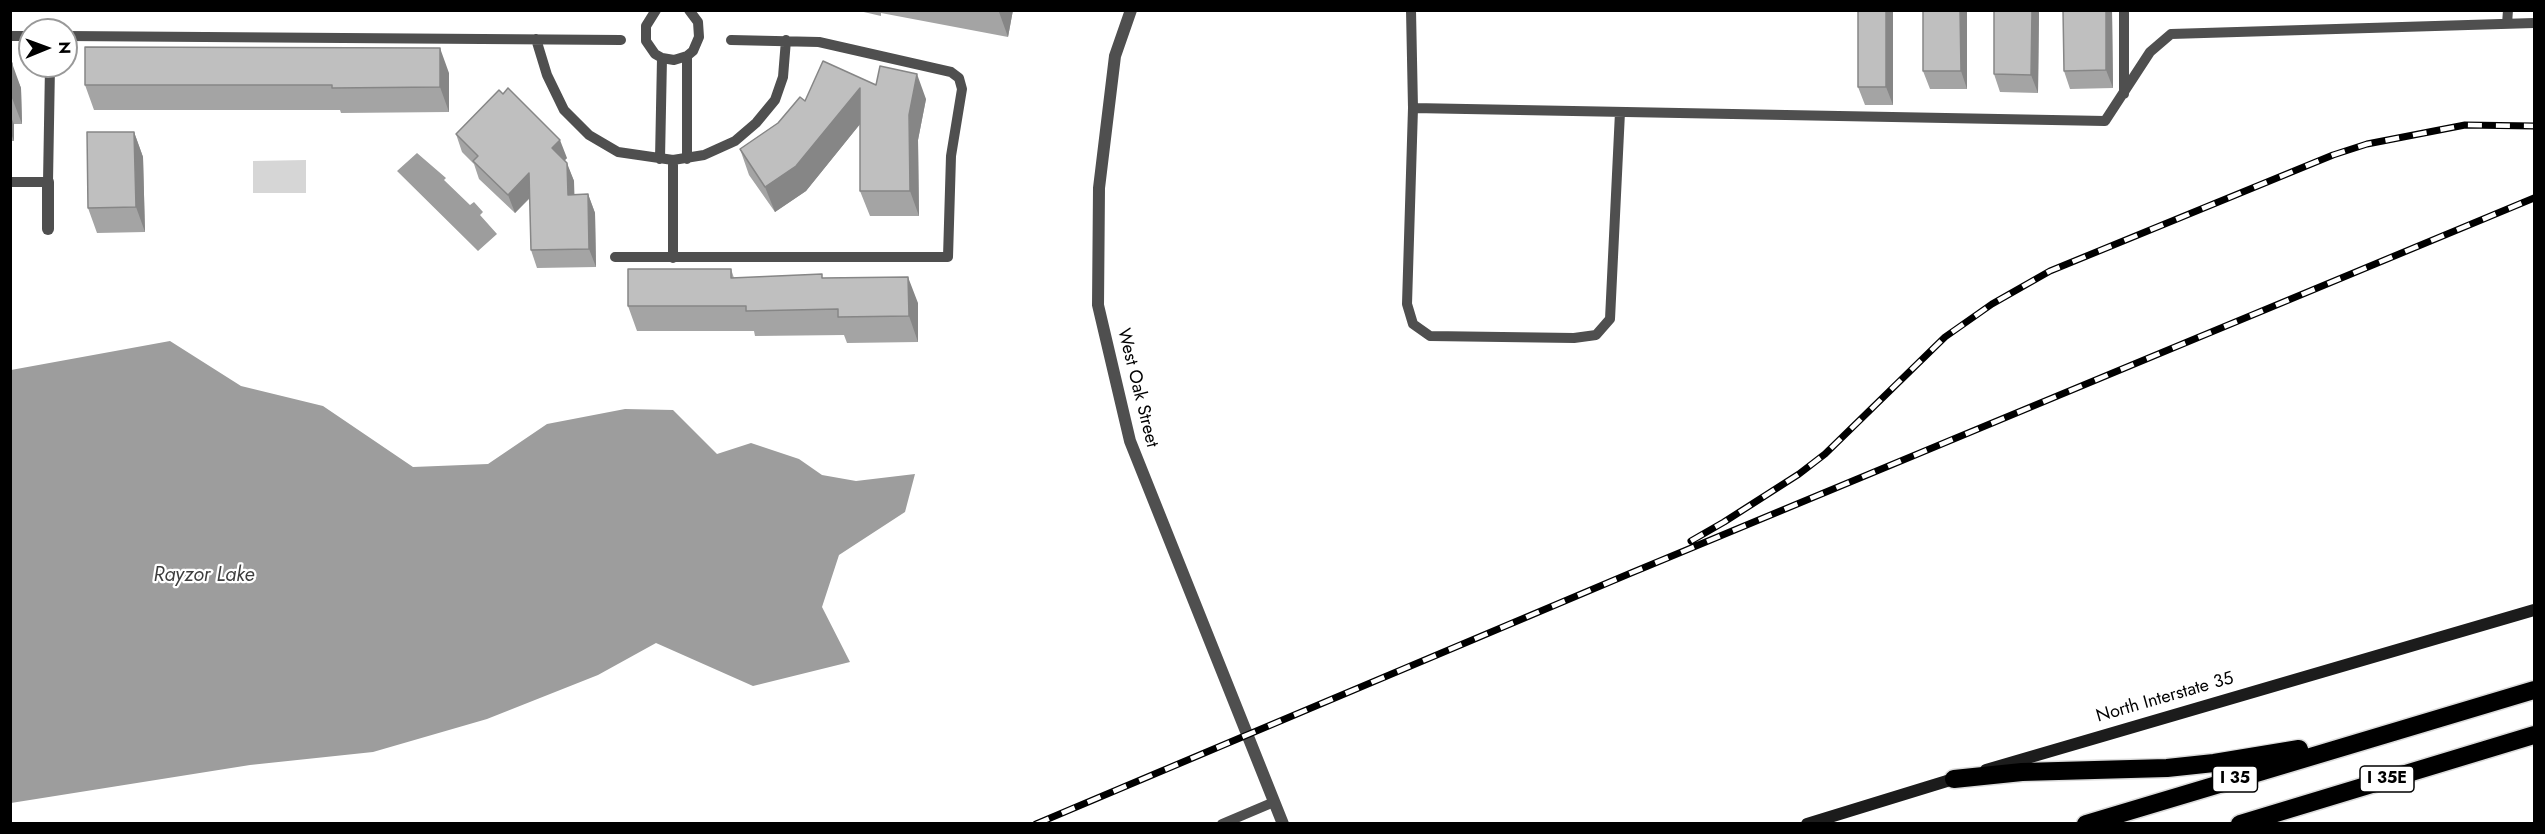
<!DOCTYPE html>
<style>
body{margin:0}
#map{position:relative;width:2545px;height:834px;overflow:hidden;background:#fff;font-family:Jost,sans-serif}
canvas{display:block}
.frame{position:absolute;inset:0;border:12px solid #000;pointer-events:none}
.north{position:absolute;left:18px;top:18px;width:60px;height:60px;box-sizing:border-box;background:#fff;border:2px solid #999;border-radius:50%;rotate:89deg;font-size:16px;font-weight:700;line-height:24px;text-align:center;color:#000}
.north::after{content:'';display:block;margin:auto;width:21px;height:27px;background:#000;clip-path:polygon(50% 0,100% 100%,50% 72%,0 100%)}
</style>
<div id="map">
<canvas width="2545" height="834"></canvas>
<div class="frame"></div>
<div class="north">N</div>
</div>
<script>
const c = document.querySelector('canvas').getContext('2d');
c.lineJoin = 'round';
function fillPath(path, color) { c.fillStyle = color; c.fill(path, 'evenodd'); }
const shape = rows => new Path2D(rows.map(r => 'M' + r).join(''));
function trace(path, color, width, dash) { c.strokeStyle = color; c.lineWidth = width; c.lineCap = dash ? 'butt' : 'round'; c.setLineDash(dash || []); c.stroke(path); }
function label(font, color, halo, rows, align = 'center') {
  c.font = font + ' Jost,sans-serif'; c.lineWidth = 4.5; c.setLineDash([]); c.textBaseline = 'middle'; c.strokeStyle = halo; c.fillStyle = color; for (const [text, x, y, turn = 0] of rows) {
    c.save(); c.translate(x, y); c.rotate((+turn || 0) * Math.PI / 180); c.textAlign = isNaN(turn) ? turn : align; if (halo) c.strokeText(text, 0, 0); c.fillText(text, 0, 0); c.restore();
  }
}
fillPath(shape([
 [306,160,306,193,253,193,253,161]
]), '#d6d6d6');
fillPath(shape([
 [417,153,446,178,444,180,470,205,474,202,483,212,480,215,497,234,478,251,397,171],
 [170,341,241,386,323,406,413,467,488,464,547,424,625,409,673,410,717,454,751,443,799,459,822,475,856,481,915,474,905,512,839,555,822,607,850,662,753,686,656,643,598,675,487,719,373,752,250,765,11,803,11,370]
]), '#9d9d9d');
const motorway = shape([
 [1954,779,2022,772,2167,768,2214,763,2299,749],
 [2086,824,2534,690],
 [2240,824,2534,735]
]);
trace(motorway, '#dbdbdb', 21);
trace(shape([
 [656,10,646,26,646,41,655,54,662,58,674,60,687,56,693,51,699,37,698,22,689,10],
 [1411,10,1413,108,1407,304,1413,324,1430,336,1574,338,1596,335,1610,319,1620,112],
 [2124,10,2124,94],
 [2507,24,2508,10],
 [10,36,30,36],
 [66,36,621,40],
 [536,39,547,75,564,110,589,135,618,152,673,160,704,155,735,141,756,123,775,100,783,77,786,40],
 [687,56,687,159],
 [1413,108,2105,121,2150,52,2171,34,2534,23],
 [660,159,662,58],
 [673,160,673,258],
 [10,182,48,182,50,66],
 [615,257,948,257,951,156,962,89,959,78,951,72,819,42,731,40],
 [1222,824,1274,802]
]), '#4f4f4f', 10);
trace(shape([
 [48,182,48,229]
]), '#4f4f4f', 12);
trace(shape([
 [1131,10,1115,56,1099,188,1098,305,1130,441,1283,824]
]), '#4f4f4f', 12);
trace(shape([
 [1986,770,2534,610],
 [1807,824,1960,777]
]), '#1c1c1c', 12);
trace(motorway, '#000', 18);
const rail = shape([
 [1691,541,1724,522,1799,474,1825,454,1945,337,1992,304,2050,271,2333,155,2367,144,2465,125,2534,126],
 [1036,824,1631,573,2534,198]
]);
trace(rail, '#000', 7);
trace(rail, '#fff', 4.5, [14]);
fillPath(shape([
 [855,10,1013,10,1008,37,881,13,881,16],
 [1893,10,1893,105,1865,105,1858,87],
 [1967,10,1967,89,1930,89,1923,71],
 [2039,10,2038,93,2000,92,1994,74],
 [2112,10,2113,88,2070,89,2064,71],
 [10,63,21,88,22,124,14,124,14,141,10,141],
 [449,73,449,112,341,113,340,110,94,110,85,85],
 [876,85,926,99,918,140,919,216,870,216,860,191,860,124,806,191,775,212,749,175,740,149,778,123,805,101],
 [134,132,143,157,145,232,97,233,88,208],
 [456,134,567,158,565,160,574,181,574,195,588,194,595,213,596,267,537,268,531,250,530,198,515,213,479,179,474,164,462,152],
 [731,269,734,278,823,278,918,303,918,342,847,343,844,335,755,336,754,331,637,331,628,306]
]), '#a4a4a4');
fillPath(shape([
 [1000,10,1013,10,1008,37,999,12],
 [1886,10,1893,10,1893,105,1886,87],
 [1960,10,1967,10,1967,89,1961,71],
 [2032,10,2039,10,2038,93,2031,75],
 [2106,10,2112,10,2113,88,2106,70],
 [440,48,449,73,449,112,440,87],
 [12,63,21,88,22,124,12,98],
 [917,74,926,99,918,140,919,216,910,191,909,115],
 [860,88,869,113,806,191,775,212,765,187],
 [10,115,14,124,14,141,10,131],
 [134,132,143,157,145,232,136,207],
 [560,140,567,158,559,166,552,148],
 [567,163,574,181,575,213,568,195],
 [529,173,536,191,515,213,508,195],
 [588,194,595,213,596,267,589,249],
 [908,277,918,303,918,342,909,316]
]), '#868686');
const building = shape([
 [1858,10,1886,10,1886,87,1858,87,1858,10],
 [1923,10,1960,10,1961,71,1923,71,1923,10],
 [1994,10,2032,10,2031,75,1994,74,1994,10],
 [2063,10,2106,10,2106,70,2064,71,2063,10],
 [85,47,440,48,440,87,332,88,332,85,85,85,85,47],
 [823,61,876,85,880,66,917,74,909,115,910,191,860,191,860,88,796,166,765,187,740,149,778,123,800,97,805,101,823,61],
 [10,63,12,63,12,98,10,98,10,63],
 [508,88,560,140,552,148,567,163,568,195,588,194,589,249,531,250,529,173,508,195,473,161,478,156,456,134,499,90,503,94,508,88],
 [87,132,134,132,136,207,88,208,87,132],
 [628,269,731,269,731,278,822,274,822,278,908,277,909,316,838,317,838,309,746,311,746,306,628,306,628,269]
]);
fillPath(building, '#bfbfbf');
trace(building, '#868686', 1.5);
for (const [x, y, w] of [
 [2235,779,45],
 [2387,779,54]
]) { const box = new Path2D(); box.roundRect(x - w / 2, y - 13, w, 26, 4.5); c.fillStyle = '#fff'; c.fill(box); trace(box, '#000', 1.5); }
label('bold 16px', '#000', null, [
 ["I 35",2235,779],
 ["I 35E",2387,779]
]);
label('18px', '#000', '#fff', [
 ["West Oak Street",1137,388,76],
 ["North Interstate 35",2165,698,-16]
]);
label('italic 20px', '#3e3e3e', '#fff', [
 ["Rayzor Lake",204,576]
]);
</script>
